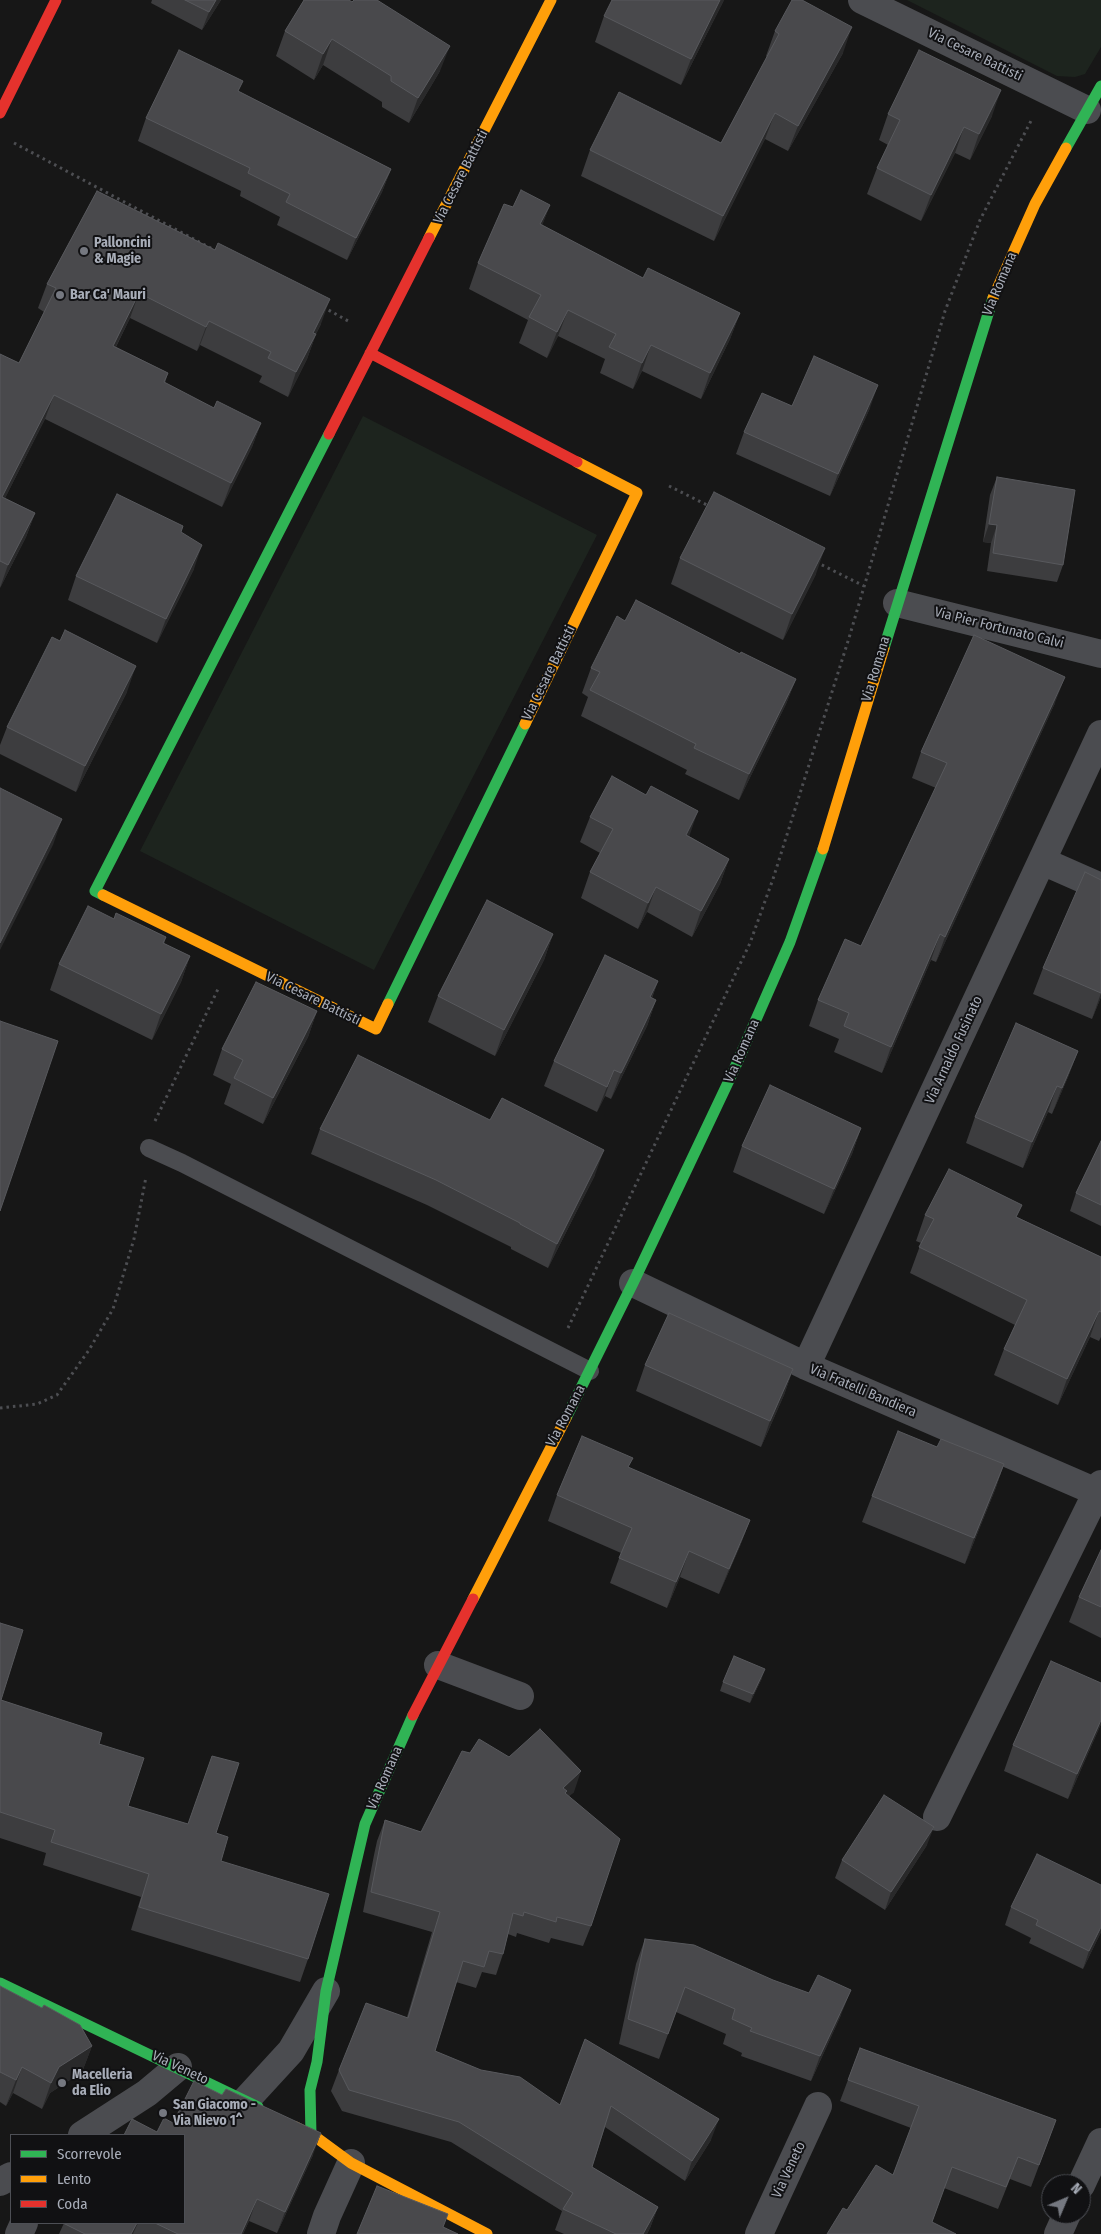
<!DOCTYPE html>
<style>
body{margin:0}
#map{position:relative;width:1101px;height:2234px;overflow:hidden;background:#171717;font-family:"Fira Sans Condensed",sans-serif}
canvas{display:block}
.legend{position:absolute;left:10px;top:2134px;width:175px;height:90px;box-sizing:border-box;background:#111113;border:1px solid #4d4f55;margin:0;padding:6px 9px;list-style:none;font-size:15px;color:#a8adb8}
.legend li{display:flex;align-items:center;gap:10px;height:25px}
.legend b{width:25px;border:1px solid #4d4f55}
.north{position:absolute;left:1041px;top:2174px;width:50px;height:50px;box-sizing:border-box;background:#111113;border:1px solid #4d4f55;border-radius:50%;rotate:45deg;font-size:14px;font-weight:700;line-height:20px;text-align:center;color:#a8adb8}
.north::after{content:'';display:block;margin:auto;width:18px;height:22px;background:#757880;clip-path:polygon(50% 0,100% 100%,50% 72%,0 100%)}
</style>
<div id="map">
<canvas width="1101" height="2234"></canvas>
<ul class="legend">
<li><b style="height:6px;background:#30b455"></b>Scorrevole</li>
<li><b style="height:6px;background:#ff9f0a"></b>Lento</li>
<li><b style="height:6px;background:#e5322d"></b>Coda</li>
</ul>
<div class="north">N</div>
</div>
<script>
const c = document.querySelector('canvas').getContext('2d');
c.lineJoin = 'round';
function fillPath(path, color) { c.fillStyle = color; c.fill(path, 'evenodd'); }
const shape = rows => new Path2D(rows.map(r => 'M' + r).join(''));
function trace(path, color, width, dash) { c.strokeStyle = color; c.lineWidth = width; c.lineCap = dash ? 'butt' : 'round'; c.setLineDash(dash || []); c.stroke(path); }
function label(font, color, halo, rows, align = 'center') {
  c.font = font + ' "Fira Sans Condensed",sans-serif'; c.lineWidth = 4; c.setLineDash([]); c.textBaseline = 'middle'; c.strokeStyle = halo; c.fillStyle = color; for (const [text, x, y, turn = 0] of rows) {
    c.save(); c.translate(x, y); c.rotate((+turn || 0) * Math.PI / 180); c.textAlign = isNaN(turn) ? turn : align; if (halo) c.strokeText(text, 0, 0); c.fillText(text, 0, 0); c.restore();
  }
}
fillPath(shape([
 [907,0,1101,0,1101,47,1085,74,1075,77,1057,76],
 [363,416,597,535,374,970,140,851]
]), '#1d241e');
trace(shape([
 [14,143,218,252],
 [323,307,350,322],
 [669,486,711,507],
 [816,562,864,586],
 [155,1121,219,987],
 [568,1328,750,943,773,879,849,638,945,311,980,220,1032,119],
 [0,1408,37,1404,57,1395,89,1350,113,1309,134,1239,146,1177]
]), '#4d4e52', 3, [2.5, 4]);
trace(shape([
 [149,1148,182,1163,590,1371]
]), '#4b4c50', 18);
trace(shape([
 [862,0,1087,110],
 [897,603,1101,654],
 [1042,861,1101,887],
 [633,1283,806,1366,1101,1494],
 [806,1366,1101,734],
 [438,1665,520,1696],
 [937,1817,1101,1484],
 [246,2100,291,2051,326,1991],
 [82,2135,147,2093,178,2067],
 [0,2182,11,2176],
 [1081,2185,1101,2142],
 [19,2234,24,2223],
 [321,2234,327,2216,351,2163],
 [759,2234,818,2106],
 [1058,2234,1067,2214]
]), '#4b4c50', 28);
trace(shape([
 [1066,148,1101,86],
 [884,648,993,298],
 [103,895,95,891,329,434],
 [388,1004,525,724],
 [566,1418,633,1283,733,1072,790,942,823,849],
 [0,1983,258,2107],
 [311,2135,310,2090,317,2062,326,1991,365,1824,413,1715]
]), '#30b455', 11);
trace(shape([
 [429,238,551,0],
 [993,298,1035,204,1066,148],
 [525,724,637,493,577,462],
 [823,849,884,648],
 [103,895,376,1029,388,1004],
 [473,1599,566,1418],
 [296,2127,317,2138,351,2163,487,2234]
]), '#ff9f0a', 11);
trace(shape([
 [0,113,56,0],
 [370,353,577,462],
 [329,434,429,238],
 [413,1715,473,1599]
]), '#e5322d', 11);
fillPath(shape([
 [152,0,221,0,202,30,151,3],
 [304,0,440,71,409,123,382,107,382,102,323,65,314,80,276,56,285,31],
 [724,0,681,85,595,42,604,16],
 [775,31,843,53,788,151,765,139,714,241,581,176,590,150,721,143,767,57,766,56],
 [239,92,391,169,382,192,347,260,277,225,280,217,240,196,241,191,138,141,146,118],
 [888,114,992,116,970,160,955,153,921,221,867,194,877,168,888,145,879,140],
 [97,191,321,324,316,334,307,359,288,397,259,382,262,376,200,345,197,351,130,318,116,347,168,373,165,383,214,408,261,423,252,447,222,507,45,419,5,498,35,513,26,537,0,588,0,354,19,363,44,312,38,308,47,284],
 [550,205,542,225,643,278,740,313,730,339,701,399,642,371,633,389,600,373,605,359,558,336,547,358,519,343,528,320,469,289,478,263,513,207],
 [792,406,870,408,830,496,736,454,744,432],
 [997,477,1063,565,1057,582,987,571,991,543,983,542,990,495],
 [181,532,194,569,157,643,68,600,76,576],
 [680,558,816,574,783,640,671,584],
 [740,654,796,679,786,704,739,800,685,774,687,770,581,716,588,697,582,693,591,668],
 [127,692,76,792,0,754,0,745,7,727],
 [1055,703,936,962,931,960,882,1073,834,1052,839,1039,809,1026,818,1000,861,946,936,788,912,778,921,752],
 [590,817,689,836,729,859,720,884,692,937,647,912,638,929,581,898,590,872,600,853,580,842],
 [1101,880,1101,997,1092,1019,1033,994,1043,968],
 [114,919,166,937,164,944,190,956,181,982,152,1040,50,990,59,964],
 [553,934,544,960,495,1056,428,1022,438,996],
 [658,981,652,998,656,1000,647,1026,611,1099,605,1096,597,1112,544,1086,554,1061],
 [317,1011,308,1037,263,1124,224,1104,231,1084,213,1075,222,1049],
 [1078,1051,1068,1077,1052,1114,1048,1112,1023,1168,966,1143,975,1117],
 [861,1128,852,1154,824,1214,733,1172,742,1146],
 [320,1129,595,1175,548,1268,511,1249,511,1247,427,1205,311,1154],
 [1101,1141,1101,1226,1070,1211,1076,1193],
 [925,1215,1017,1217,1101,1257,1101,1337,1099,1341,1090,1337,1058,1405,994,1375,1004,1349,1015,1325,910,1273,921,1243,916,1241],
 [645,1365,793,1369,784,1395,761,1447,636,1391],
 [937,1447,1004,1464,995,1490,965,1564,862,1522,872,1496],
 [629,1468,750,1520,740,1546,719,1594,680,1577,667,1608,610,1583,621,1553,548,1521,557,1495],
 [1101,1550,1101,1638,1069,1622,1079,1597],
 [0,1623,1,1700,99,1744,128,1806,216,1833,221,1861,308,1959,300,1982,131,1930,141,1897,43,1865,46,1853,0,1838],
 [762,1678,750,1703,720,1691,723,1682],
 [1101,1724,1068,1799,1004,1771,1013,1745],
 [470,1753,509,1757,574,1792,569,1796,591,1926,583,1946,551,1938,549,1943,517,1933,516,1937,508,1934,503,1954,496,1975,482,1972,476,1988,456,1982,435,2051,560,2105,585,2039,711,2140,685,2181,605,2127,592,2167,658,2207,650,2228,647,2234,564,2234,555,2230,562,2211,451,2142,342,2111,331,2091,339,2070,407,2017,432,1932,363,1912,374,1855,377,1841,385,1820,421,1832],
 [927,1845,885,1910,835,1878,842,1860],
 [1011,1907,1101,1932,1083,1969,1029,1943,1031,1938,1005,1925],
 [645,1939,841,2015,811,2081,741,2056,742,2053,723,2044,726,2034,676,2012,659,2059,619,2044,636,1964],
 [0,1986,92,2046,82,2072,50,2093,42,2109,13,2093,6,2106,0,2102],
 [860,2048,1056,2120,1031,2187,1010,2179,998,2209,944,2188,932,2222,847,2210,893,2175,911,2128,840,2101],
 [173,2123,313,2155,277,2233,249,2221,243,2234,59,2234,64,2223,184,2223,157,2132]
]), '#3d3d3f');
fillPath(shape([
 [216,0,221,0,202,30,209,12],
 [720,0,724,0,681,85,691,59],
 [852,27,843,53,788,151,798,126],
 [332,39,323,65,314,80,323,54],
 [450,46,440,71,409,123,418,98],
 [1001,90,992,116,970,160,979,134],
 [775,113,765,139,714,241,723,216],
 [964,127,955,153,921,221,931,195],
 [391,169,382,192,347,260,356,238],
 [550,205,540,231,540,224],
 [139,293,130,318,104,370,113,346],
 [330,299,321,324,304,357,313,333],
 [568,310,558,336,547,358,557,332],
 [740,313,730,339,701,399,710,373],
 [209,321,200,345,197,351,206,327],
 [316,334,307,359,288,397,296,372],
 [651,345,642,371,633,389,642,363],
 [878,385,870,408,830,496,838,474],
 [54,395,45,419,0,508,2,497],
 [261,423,252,447,222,507,231,483],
 [35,513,26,537,0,588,8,565],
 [989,524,997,525,991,543,983,542],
 [202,545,194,569,157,643,166,619],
 [825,548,816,574,783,640,792,614],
 [136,666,127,692,76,792,85,766],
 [1065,677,1055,703,936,962,945,937],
 [796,679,786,704,739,800,749,774],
 [698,811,689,837,686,835],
 [62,819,53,845,0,950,0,943],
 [729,859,720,884,692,937,701,911],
 [656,887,647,912,638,929,648,903],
 [553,934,544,960,495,1056,504,1030],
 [940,934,931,960,882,1073,891,1047],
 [190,956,181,982,152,1040,161,1014],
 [658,981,648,1007,650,997],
 [1101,993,1101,997,1092,1019],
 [656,1000,647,1026,611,1099,621,1073],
 [317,1011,308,1037,263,1124,273,1098],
 [1078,1051,1068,1077,1052,1114,1062,1088],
 [614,1070,605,1096,597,1112,607,1087],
 [1057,1086,1048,1112,1023,1168,1032,1142],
 [861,1128,852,1154,824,1214,834,1189],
 [604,1150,595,1175,548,1268,557,1244],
 [1099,1311,1090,1337,1058,1405,1067,1379],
 [793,1369,784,1395,761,1447,770,1421],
 [1004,1464,995,1490,965,1564,974,1538],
 [750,1520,740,1546,719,1594,729,1569],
 [689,1551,680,1577,667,1608,676,1582],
 [765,1669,762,1678,750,1703,753,1694],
 [1101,1720,1101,1724,1068,1799,1077,1774],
 [581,1771,574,1792,564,1801,563,1788],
 [934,1827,927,1845,885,1910,891,1892],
 [1101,1927,1101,1932,1083,1969,1089,1951],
 [851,1990,841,2015,811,2081,820,2056],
 [92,2046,82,2072,50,2093,42,2109,51,2083,59,2067],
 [22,2067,13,2093,6,2106,16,2080],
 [719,2119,711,2140,685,2181,692,2161],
 [321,2133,313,2155,277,2233,285,2212],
 [257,2199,249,2221,243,2234,241,2234],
 [658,2207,650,2228,647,2234,643,2234],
 [137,2223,138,2223,133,2234,131,2234]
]), '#29292a');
const building = shape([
 [185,0,216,0,209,12,185,0],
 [304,0,349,0,352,2,354,0,377,0,450,46,418,98,391,81,391,76,332,39,323,54,285,31,304,0],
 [612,0,720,0,691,59,604,16,612,0],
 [792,0,802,0,852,27,798,126,775,113,723,216,590,150,619,92,721,143,779,34,775,31,792,0],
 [179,50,243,81,238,91,391,169,356,238,286,202,290,194,248,173,250,168,146,118,179,50],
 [919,50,1001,90,979,134,964,127,931,195,877,168,900,120,888,114,919,50],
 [521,190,550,205,540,224,643,278,648,268,740,313,710,373,651,345,642,363,609,347,616,334,568,310,557,332,529,317,541,295,478,263,504,204,513,207,521,190],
 [97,191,215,250,218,243,330,299,313,333,316,334,296,372,268,358,271,352,209,321,206,327,139,293,113,346,168,373,164,382,214,408,217,401,261,423,231,483,54,395,2,497,35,513,8,565,0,561,0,354,19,363,56,288,47,284,97,191],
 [814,356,878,385,838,474,744,432,762,393,792,406,814,356],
 [997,477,1075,490,1063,565,993,553,997,525,989,524,997,477],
 [714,492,825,548,792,614,680,558,714,492],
 [117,494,183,526,181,532,202,545,166,619,76,576,117,494],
 [636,600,740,654,741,652,796,679,749,774,694,748,696,744,590,690,600,672,591,668,617,616,625,621,636,600],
 [65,630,136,666,85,766,7,727,52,637,60,641,65,630],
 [974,635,1065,677,945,937,940,934,891,1047,844,1026,849,1013,818,1000,845,939,861,946,947,763,921,752,974,635],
 [612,776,646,795,651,786,698,811,686,835,729,859,701,911,656,887,648,903,590,872,613,829,590,817,612,776],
 [0,788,62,819,0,943,0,788],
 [1085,872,1101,880,1101,993,1043,968,1085,872],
 [487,900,553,934,504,1030,438,996,487,900],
 [88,906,114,919,116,913,166,937,163,943,190,956,161,1014,59,964,88,906],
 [605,955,658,981,650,997,656,1000,627,1061,621,1073,614,1070,607,1087,554,1061,605,955],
 [256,982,317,1011,273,1098,234,1078,243,1060,222,1049,256,982],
 [0,1021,58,1041,0,1211,0,1021],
 [1016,1023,1078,1051,1062,1088,1057,1086,1032,1142,975,1117,1016,1023],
 [358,1055,490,1120,502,1098,604,1150,557,1244,520,1224,520,1223,436,1180,320,1129,358,1055],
 [770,1085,861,1128,834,1189,742,1146,770,1085],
 [1101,1141,1101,1205,1076,1193,1101,1141],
 [949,1169,1022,1205,1016,1217,1101,1257,1101,1312,1099,1311,1067,1379,1004,1349,1027,1300,919,1247,934,1219,925,1215,949,1169],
 [669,1313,793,1369,770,1421,645,1365,669,1313],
 [898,1431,937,1447,941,1439,1004,1464,974,1538,872,1496,898,1431],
 [582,1436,633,1458,628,1467,750,1520,729,1569,689,1551,676,1582,619,1558,632,1528,557,1495,582,1436],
 [1101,1550,1101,1607,1079,1597,1101,1550],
 [0,1623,23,1630,1,1700,102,1733,99,1744,144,1758,128,1806,188,1824,212,1756,239,1763,216,1833,228,1837,221,1861,329,1894,308,1959,139,1907,149,1874,51,1842,55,1830,0,1812,0,1623],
 [734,1656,765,1669,753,1694,723,1682,734,1656],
 [1051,1661,1101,1683,1101,1720,1077,1774,1013,1745,1051,1661],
 [540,1729,581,1771,563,1788,567,1791,565,1793,620,1839,591,1926,557,1917,556,1922,524,1912,523,1916,513,1913,503,1954,489,1951,484,1967,463,1961,435,2051,481,2070,520,2077,560,2105,585,2039,719,2119,692,2161,611,2106,592,2167,658,2207,643,2234,616,2234,563,2209,573,2193,459,2122,349,2090,339,2070,366,2003,408,2018,440,1912,371,1892,385,1820,421,1832,462,1751,470,1753,479,1739,509,1757,540,1729],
 [884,1795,934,1827,891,1892,842,1860,884,1795],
 [1037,1854,1101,1885,1101,1927,1089,1951,1036,1925,1038,1920,1011,1907,1037,1854],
 [645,1939,694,1945,773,1980,809,1993,818,1975,851,1990,820,2056,750,2031,752,2028,732,2019,735,2009,685,1987,668,2034,628,2019,645,1939],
 [0,1986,42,2008,44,2005,80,2025,92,2046,59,2067,51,2083,22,2067,16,2080,0,2072,0,1986],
 [860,2048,1056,2120,1039,2165,1018,2157,1006,2187,952,2167,932,2222,956,2234,827,2234,843,2208,847,2210,876,2165,893,2175,919,2106,848,2080,860,2048],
 [194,2081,222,2095,226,2089,321,2133,285,2212,257,2199,241,2234,178,2234,155,2223,184,2223,184,2135,124,2135,132,2119,157,2132,164,2118,173,2123,194,2081],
 [377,2186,448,2214,443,2227,458,2234,357,2234,377,2186],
 [63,2223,137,2223,131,2234,85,2234,63,2223]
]);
fillPath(building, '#49494c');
trace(building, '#58595d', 1);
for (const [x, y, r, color] of [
 [84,251,5,"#757880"],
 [60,295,5,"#757880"],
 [62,2083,5,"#757880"],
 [163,2113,5,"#757880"]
]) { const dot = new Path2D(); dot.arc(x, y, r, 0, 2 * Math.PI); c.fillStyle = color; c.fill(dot); trace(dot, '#111113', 2); }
label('14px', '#a8adb8', '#111113', [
 ["Via Cesare Battisti",975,55,26],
 ["Via Cesare Battisti",461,177,-63],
 ["Via Romana",1000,284,-67],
 ["Via Pier Fortunato Calvi",999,628,14],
 ["Via Romana",876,669,-73],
 ["Via Cesare Battisti",549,673,-64],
 ["Via Cesare Battisti",313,999,26],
 ["Via Arnaldo Fusinato",954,1050,-65],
 ["Via Romana",742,1051,-66],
 ["Via Fratelli Bandiera",863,1391,23],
 ["Via Romana",566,1416,-62],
 ["Via Romana",385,1778,-66],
 ["Via Veneto",180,2068,25],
 ["Via Veneto",789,2170,-65]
]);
label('bold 14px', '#a8adb8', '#111113', [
 ["Palloncini",94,243],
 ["& Magie",94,259],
 ["Bar Ca' Mauri",70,295],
 ["Macelleria",72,2075],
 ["da Elio",72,2091],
 ["San Giacomo -",173,2105],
 ["Via Nievo 1^",173,2121]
], 'left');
</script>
